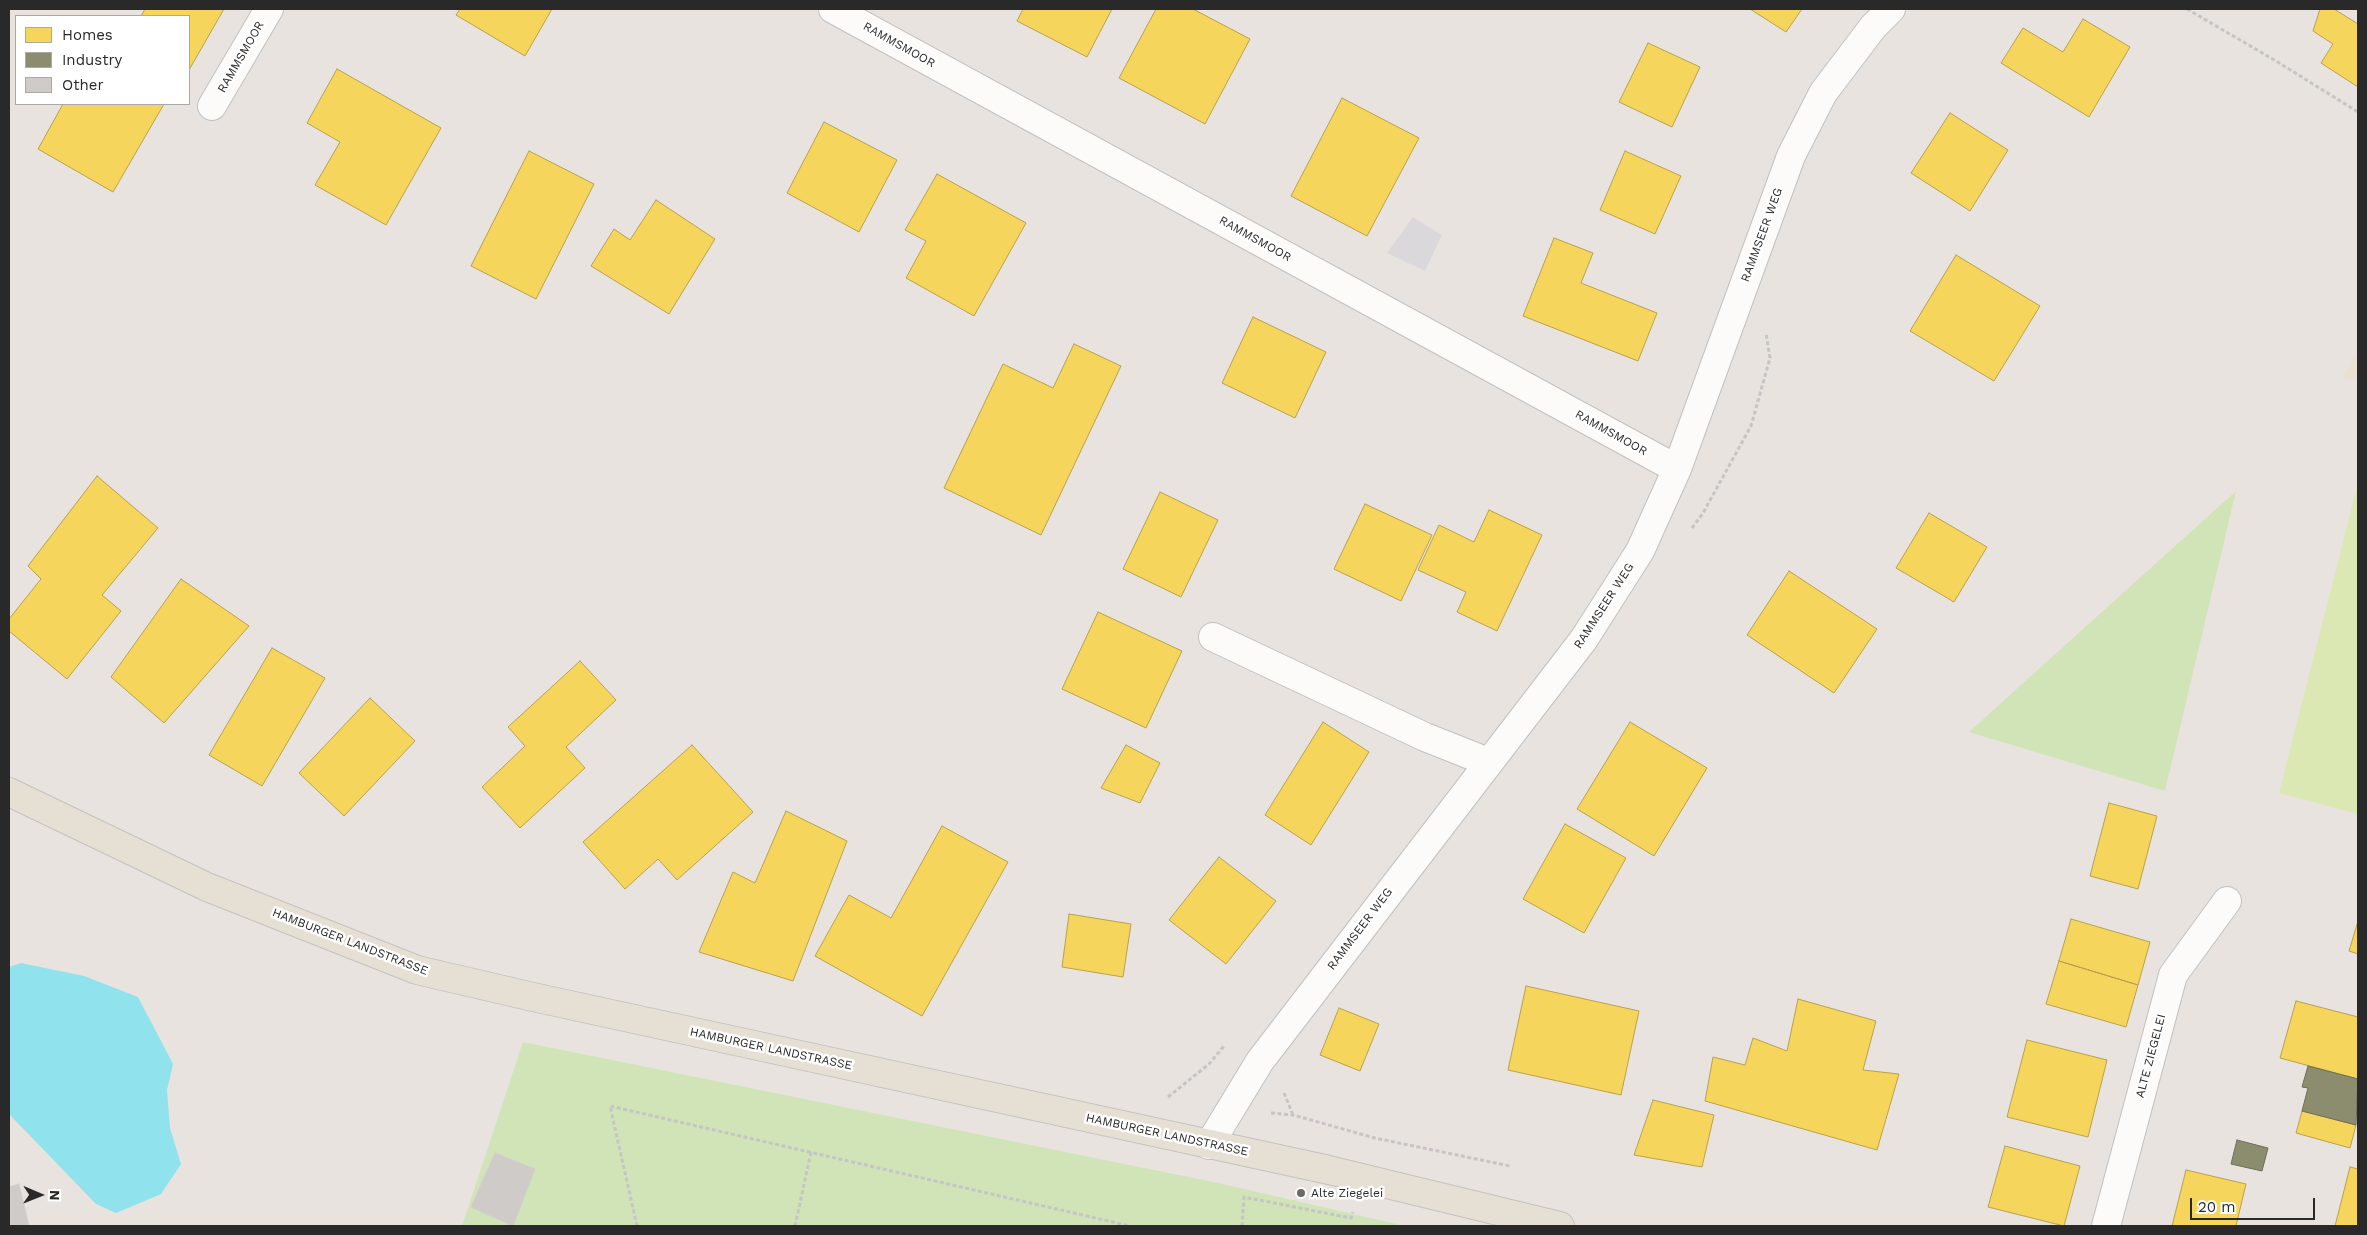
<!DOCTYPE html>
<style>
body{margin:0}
#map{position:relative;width:2367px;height:1235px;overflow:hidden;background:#e8e3df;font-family:"Work Sans",sans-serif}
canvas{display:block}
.frame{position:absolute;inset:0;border:10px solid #292929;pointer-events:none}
.legend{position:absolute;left:15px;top:15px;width:175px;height:90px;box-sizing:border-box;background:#fff;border:1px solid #a9a9a9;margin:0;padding:6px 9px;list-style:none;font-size:15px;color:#292929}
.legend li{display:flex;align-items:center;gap:10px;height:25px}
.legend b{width:25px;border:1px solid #a9a9a9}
.north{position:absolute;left:15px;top:1170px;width:50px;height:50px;-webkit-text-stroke:4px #fff;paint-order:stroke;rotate:91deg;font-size:14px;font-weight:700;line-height:20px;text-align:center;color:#292929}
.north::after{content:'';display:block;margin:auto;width:18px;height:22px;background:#292929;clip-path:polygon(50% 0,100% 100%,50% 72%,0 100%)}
.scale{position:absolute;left:2190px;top:1198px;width:125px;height:22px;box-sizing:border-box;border:2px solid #292929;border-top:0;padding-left:6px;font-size:15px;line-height:18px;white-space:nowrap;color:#292929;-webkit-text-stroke:4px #fff;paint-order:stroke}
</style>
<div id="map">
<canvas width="2367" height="1235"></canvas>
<div class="frame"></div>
<ul class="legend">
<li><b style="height:14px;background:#f6d55c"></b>Homes</li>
<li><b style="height:14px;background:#8c8c6e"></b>Industry</li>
<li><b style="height:14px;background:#cfcbc9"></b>Other</li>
</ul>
<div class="north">N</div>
<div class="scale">20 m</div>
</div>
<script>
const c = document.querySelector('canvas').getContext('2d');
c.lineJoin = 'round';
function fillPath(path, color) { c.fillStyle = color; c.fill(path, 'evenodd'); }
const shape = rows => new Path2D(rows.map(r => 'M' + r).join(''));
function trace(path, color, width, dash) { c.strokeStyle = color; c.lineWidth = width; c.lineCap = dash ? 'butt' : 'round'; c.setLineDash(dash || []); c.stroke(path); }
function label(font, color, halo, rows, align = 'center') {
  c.font = font + ' "Work Sans",sans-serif'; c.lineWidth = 5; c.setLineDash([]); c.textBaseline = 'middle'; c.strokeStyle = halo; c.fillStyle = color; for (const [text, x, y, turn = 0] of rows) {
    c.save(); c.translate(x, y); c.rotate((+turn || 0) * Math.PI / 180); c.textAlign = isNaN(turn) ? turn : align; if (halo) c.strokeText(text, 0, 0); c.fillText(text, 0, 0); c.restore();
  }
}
fillPath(shape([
 [1413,217,1442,235,1425,271,1387,253]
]), '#dbd8db');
fillPath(shape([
 [2358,348,2358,381,2343,378]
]), '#ebe0d3');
fillPath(shape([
 [2236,491,2165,791,1969,732],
 [523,1042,1218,1183,1405,1226,462,1226]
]), '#d0e4b7');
fillPath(shape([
 [2358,483,2358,814,2279,793]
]), '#dce8b4');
fillPath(shape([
 [21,963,84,976,138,997,173,1064,167,1090,170,1128,181,1164,161,1194,116,1213,96,1204,9,1114,9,967]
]), '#90e2ec');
const homes = shape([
 [145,9,224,9,189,70,189,16,141,16,145,9],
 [460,9,552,9,525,56,456,15,460,9],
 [1023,9,1112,9,1087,57,1017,21,1023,9],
 [1156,9,1193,9,1250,39,1205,124,1119,78,1156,9],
 [1750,9,1802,9,1786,32,1750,9],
 [2320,9,2334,9,2358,24,2358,87,2321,63,2333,44,2313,31,2320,9],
 [2083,19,2130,47,2089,117,2001,63,2023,28,2063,52,2083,19],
 [1648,43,1700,67,1672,127,1619,102,1648,43],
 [337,69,441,128,386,225,315,185,340,142,307,123,337,69],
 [1342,98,1419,138,1367,236,1291,196,1342,98],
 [63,104,164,104,113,192,38,149,63,104],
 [1950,113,2008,150,1970,211,1911,173,1950,113],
 [824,122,897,160,859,232,787,193,824,122],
 [529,151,594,184,536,299,471,266,529,151],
 [1625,151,1681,176,1655,234,1600,210,1625,151],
 [937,174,1026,223,974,316,906,278,926,241,905,230,937,174],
 [656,200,715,239,669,314,591,266,614,229,630,240,656,200],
 [1554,238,1593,253,1581,283,1657,313,1638,361,1523,316,1554,238],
 [1956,255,2040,306,1994,381,1910,331,1956,255],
 [1253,317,1326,352,1295,418,1222,383,1253,317],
 [1074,344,1121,366,1041,535,944,488,1003,364,1053,388,1074,344],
 [97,476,158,528,102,595,121,611,67,679,9,631,9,619,41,579,28,566,97,476],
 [1160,492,1218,520,1181,597,1123,569,1160,492],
 [1365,504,1432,535,1401,601,1334,569,1365,504],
 [1489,510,1542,535,1497,631,1457,612,1466,592,1418,570,1439,525,1474,542,1489,510],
 [1929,513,1987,547,1954,602,1896,568,1929,513],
 [1789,571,1877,629,1834,693,1747,635,1789,571],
 [181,579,249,626,164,723,111,677,181,579],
 [1098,612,1182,651,1146,728,1062,689,1098,612],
 [272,648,325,678,262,786,209,755,272,648],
 [580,661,616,700,566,747,585,768,520,828,482,787,525,746,508,727,580,661],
 [370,698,415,741,344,816,299,773,370,698],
 [1323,722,1369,752,1311,845,1265,815,1323,722],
 [1630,722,1707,768,1654,856,1577,809,1630,722],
 [692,745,753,812,677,880,658,859,625,889,583,842,692,745],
 [1126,745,1160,763,1140,803,1101,788,1126,745],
 [2109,803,2157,816,2138,889,2090,876,2109,803],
 [786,811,847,841,793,981,699,952,733,872,755,883,786,811],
 [1565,824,1626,858,1584,933,1523,899,1565,824],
 [942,826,1008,862,922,1016,815,956,849,895,891,918,942,826],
 [1219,857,1276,901,1226,964,1169,920,1219,857],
 [1069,914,1131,924,1123,977,1062,967,1069,914],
 [2071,919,2150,942,2138,985,2059,961,2071,919],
 [2358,921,2358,954,2349,951,2358,921],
 [2059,961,2138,985,2126,1027,2046,1004,2059,961],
 [1526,986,1639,1011,1621,1095,1508,1070,1526,986],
 [1798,999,1876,1021,1863,1070,1899,1074,1877,1150,1705,1101,1713,1057,1745,1065,1753,1038,1787,1051,1798,999],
 [2296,1001,2358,1017,2358,1079,2280,1058,2296,1001],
 [1339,1008,1379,1024,1360,1071,1320,1055,1339,1008],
 [2027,1040,2107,1060,2088,1137,2007,1117,2027,1040],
 [1653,1100,1714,1115,1702,1167,1634,1155,1653,1100],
 [2302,1111,2356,1125,2350,1148,2296,1133,2302,1111],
 [2005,1146,2080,1166,2064,1226,1988,1207,2005,1146],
 [2350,1167,2358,1169,2358,1226,2335,1226,2350,1167],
 [2186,1170,2246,1184,2236,1226,2172,1226,2186,1170]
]);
fillPath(homes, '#f6d55c');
trace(homes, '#b8a14d', 1);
const industry = shape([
 [2308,1066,2358,1079,2356,1125,2302,1111,2308,1088,2302,1087,2308,1066],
 [2237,1140,2268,1148,2262,1171,2231,1164,2237,1140]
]);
fillPath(industry, '#8c8c6e');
trace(industry, '#6e6e59', 1);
const building = shape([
 [495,1153,535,1169,513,1226,471,1207,495,1153],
 [19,1184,29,1226,9,1226,9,1187,19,1184]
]);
fillPath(building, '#cfcbc9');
trace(building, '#d3cfcb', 1);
const minor = shape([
 [833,9,1677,469],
 [212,106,269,9],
 [1213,637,1425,737,1488,762],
 [1209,1145,1260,1061,1584,639,1640,551,1677,469,1791,156,1823,93,1873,27,1891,9],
 [2106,1226,2173,975,2227,901]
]);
const major = shape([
 [9,792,207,887,417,970,533,997,1329,1170,1560,1226]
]);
trace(minor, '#c1c1c1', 30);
trace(major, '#c4c2c1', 30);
trace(shape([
 [2187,9,2276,61,2358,112],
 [1692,528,1703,513,1751,426,1770,358,1766,333],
 [1284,1093,1293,1115],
 [1168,1097,1209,1064,1224,1046],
 [1271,1113,1293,1115,1375,1138,1510,1166],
 [637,1226,610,1106,1130,1226],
 [795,1226,811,1152],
 [1242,1226,1244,1197,1351,1218,1353,1212]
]), '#c6c5c5', 3, [4, 2.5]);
trace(minor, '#fcfbfa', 28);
trace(major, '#e6dfd3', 28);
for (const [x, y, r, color] of [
 [1301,1193,5,"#6c6a69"]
]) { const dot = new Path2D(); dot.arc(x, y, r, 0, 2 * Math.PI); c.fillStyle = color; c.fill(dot); trace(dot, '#fff', 2); }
label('12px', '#292929', '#fff', [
 ["RAMMSMOOR",899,45,29],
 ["RAMMSMOOR",241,57,-60],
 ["RAMMSEER WEG",1762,235,-70],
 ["RAMMSMOOR",1255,239,29],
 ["RAMMSMOOR",1611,433,29],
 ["RAMMSEER WEG",1604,606,-57],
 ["RAMMSEER WEG",1360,929,-53],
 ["HAMBURGER LANDSTRASSE",350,942,21],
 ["HAMBURGER LANDSTRASSE",771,1049,12],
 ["ALTE ZIEGELEI",2151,1056,-75],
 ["HAMBURGER LANDSTRASSE",1167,1135,12]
]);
label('12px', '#292929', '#fff', [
 ["Alte Ziegelei",1311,1193]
], 'left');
</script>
